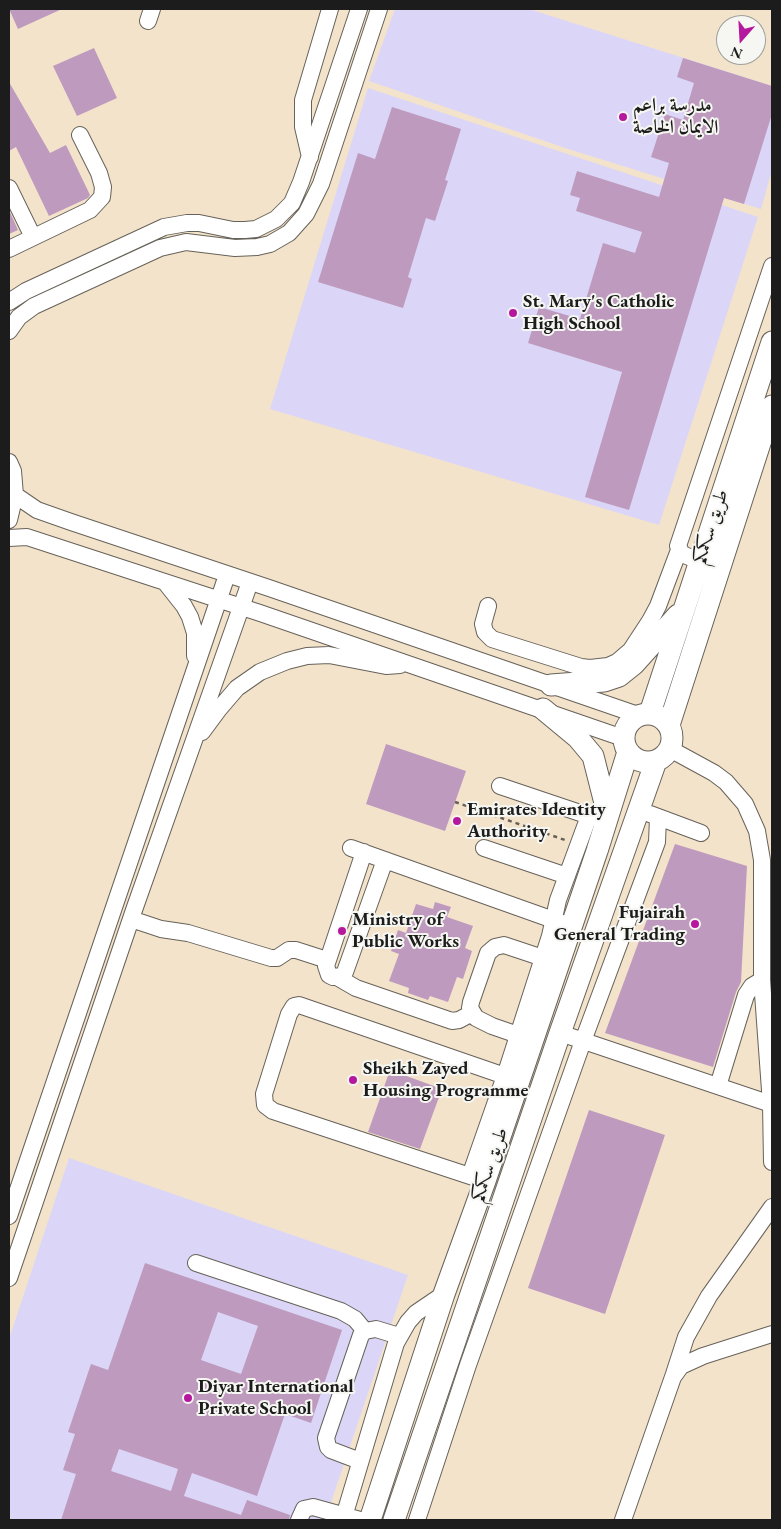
<!DOCTYPE html>
<meta charset="utf-8">
<style>
body{margin:0}
#map{position:relative;width:781px;height:1529px;overflow:hidden;background:#f3e3cb;font-family:"EB Garamond",serif}
canvas{display:block}
.frame{position:absolute;inset:0;border:10px solid #1c1c1c;pointer-events:none}
.north{position:absolute;left:716px;top:15px;width:50px;height:50px;box-sizing:border-box;background:#f6f6f2;border:1px solid #9f9f9c;border-radius:50%;rotate:199deg;font-size:14px;font-weight:700;line-height:20px;text-align:center;color:#1c1c1c}
.north::after{content:'';display:block;margin:auto;width:18px;height:22px;background:#b5179e;clip-path:polygon(50% 0,100% 100%,50% 72%,0 100%)}
</style>
<div id="map">
<canvas width="781" height="1529"></canvas>
<div class="frame"></div>
<div class="north">N</div>
</div>
<script>
const c = document.querySelector('canvas').getContext('2d');
c.lineJoin = 'round';
function fillPath(path, color) { c.fillStyle = color; c.fill(path, 'evenodd'); }
const shape = rows => new Path2D(rows.map(r => 'M' + r).join(''));
function trace(path, color, width, dash) { c.strokeStyle = color; c.lineWidth = width; c.lineCap = dash ? 'butt' : 'round'; c.setLineDash(dash || []); c.stroke(path); }
function label(font, color, halo, rows, align = 'center') {
  c.font = font + ' "EB Garamond",Amiri,serif'; c.lineWidth = 4; c.setLineDash([]); c.textBaseline = 'middle'; c.strokeStyle = halo; c.fillStyle = color; for (const [text, x, y, turn = 0] of rows) {
    c.save(); c.translate(x, y); c.rotate((+turn || 0) * Math.PI / 180); c.textAlign = isNaN(turn) ? turn : align; if (halo) c.strokeText(text, 0, 0); c.fillText(text, 0, 0); c.restore();
  }
}
fillPath(shape([
 [395,9,529,9,772,86,772,170,761,209,565,148,369,81],
 [368,88,758,217,659,525,270,409],
 [69,1158,408,1275,325,1520,9,1520,9,1339]
]), '#dbd6f7');
fillPath(shape([
 [9,9,62,9,18,29],
 [94,48,117,98,77,116,53,66],
 [683,58,772,86,772,114,744,204,724,198,629,510,585,497,622,372,528,343,539,307,580,319,603,243,635,253,642,232,576,211,580,198,570,195,577,171,659,197,669,163,651,157,665,114,683,120,694,83,677,77],
 [9,82,50,153,66,145,90,195,88,198,49,216,16,147,9,151],
 [392,107,461,129,445,180,448,181,435,221,426,218,408,277,412,279,403,308,318,282,358,153,375,159],
 [9,210,18,230,9,234],
 [386,744,466,771,445,831,366,804],
 [675,844,747,866,741,982,736,992,713,1067,605,1033],
 [435,902,451,907,447,917,473,926,465,948,472,951,463,979,457,977,448,1002,430,996,428,1000,408,993,409,988,389,981,399,954,391,951,398,930,406,933,416,904,433,909],
 [390,1070,442,1089,420,1149,368,1132],
 [589,1110,665,1135,605,1314,528,1288],
 [145,1263,342,1330,311,1423,285,1414,257,1496,192,1473,184,1496,241,1515,247,1500,290,1515,289,1520,61,1520,76,1474,63,1470,75,1434,68,1432,91,1364,108,1370],
 [218,1312,258,1326,241,1374,201,1360],
 [119,1449,178,1469,171,1491,111,1471]
]), '#be9abe');
const minor = shape([
 [148,21,152,9],
 [310,157,303,127,303,100,330,9],
 [9,188,33,237],
 [9,249,90,210,102,197,103,187,99,173,80,135],
 [9,302,26,291,164,227,187,223,199,223,233,230,245,230,256,229,276,219,292,203,301,182,359,9],
 [9,331,19,317,34,306,160,248,186,242,235,248,257,247,270,244,289,233,306,214,321,184,379,9],
 [9,462,13,471,15,495,9,520],
 [15,495,37,510,71,522,269,588,638,715],
 [9,538,27,537,260,613,623,738],
 [699,561,682,554,678,546,772,266],
 [165,582,184,606,190,617,195,633,195,656],
 [488,606,483,624,485,632,492,639,581,667,590,668,608,666,617,662,631,650,650,621,658,606,679,550],
 [202,732,219,709,237,688,260,672,287,661,307,656,329,655,386,666,400,665],
 [670,749,714,773,726,782,745,804,757,831,762,860,762,980,771,1104,772,1162],
 [500,786,598,819],
 [650,814,701,833],
 [351,848,562,923],
 [484,848,567,876],
 [364,852,326,966,329,975,333,977,342,976,345,972,385,860],
 [131,919,161,929,188,933,271,958,277,958,289,950,296,950,327,960],
 [337,977,356,988,452,1021,459,1020,472,1013],
 [560,1033,771,1104],
 [518,1035,492,1026,476,1018,470,1008,471,1002,488,953,495,947,504,945,543,958],
 [718,1086,746,995,752,986,762,980],
 [470,1176,505,1076,550,936,558,900,589,816],
 [485,1181,273,1111,265,1105,264,1094,289,1014,294,1006,299,1005,505,1076],
 [9,1216,227,575],
 [196,1263,341,1311,355,1319,365,1331],
 [9,1278,134,910,250,582],
 [674,1374,686,1337,709,1296,772,1207],
 [360,1461,331,1450,328,1447,326,1438,361,1335,365,1331,376,1329,399,1336],
 [299,1520,304,1509,313,1507,360,1520],
 [343,1520,396,1343,408,1322,416,1313,444,1294],
 [417,1520,468,1365,583,1041,657,842,658,817],
 [623,1520,673,1377,681,1366,703,1356,772,1334]
]);
const major = shape([
 [551,685,604,681,619,676,634,664,678,615],
 [543,709,578,738,593,756,608,815],
 [650,713,772,342],
 '624 738a24 24 0 1 1 48 0a24 24 0 1 1-48 0Z',
 [669,725,772,406],
 [370,1520,444,1294,485,1181,597,851,628,752],
 [394,1520,560,1033,656,761]
]);
trace(minor, '#676259', 18);
trace(major, '#676259', 23);
trace(shape([
 [455,802,565,840]
]), '#676259', 2.5, [4, 4]);
trace(minor, '#fff', 16);
trace(major, '#fff', 21);
for (const [x, y, r, color] of [
 [623,117,5,"#b5179e"],
 [513,313,5,"#b5179e"],
 [457,821,5,"#b5179e"],
 [695,924,5,"#b5179e"],
 [342,931,5,"#b5179e"],
 [353,1080,5,"#b5179e"],
 [188,1398,5,"#b5179e"]
]) { const dot = new Path2D(); dot.arc(x, y, r, 0, 2 * Math.PI); c.fillStyle = color; c.fill(dot); trace(dot, '#f6f6f2', 2); }
label('bold 19px', '#1c1c1c', '#f6f6f2', [
 ["مدرسة براعم",633,106],
 ["الايمان الخاصة",633,128],
 ["St. Mary's Catholic",523,302],
 ["High School",523,324],
 ["Emirates Identity",467,810],
 ["Authority",467,832],
 ["Fujairah",685,913,"right"],
 ["General Trading",685,935,"right"],
 ["Ministry of",352,920],
 ["Public Works",352,942],
 ["Sheikh Zayed",363,1069],
 ["Housing Programme",363,1091],
 ["Diyar International",198,1387],
 ["Private School",198,1409]
], 'left');
label('19px', '#1c1c1c', '#f6f6f2', [
 ["طريق سكمكم",711,527,-72],
 ["طريق سكمكم",490,1165,-71]
]);
</script>
